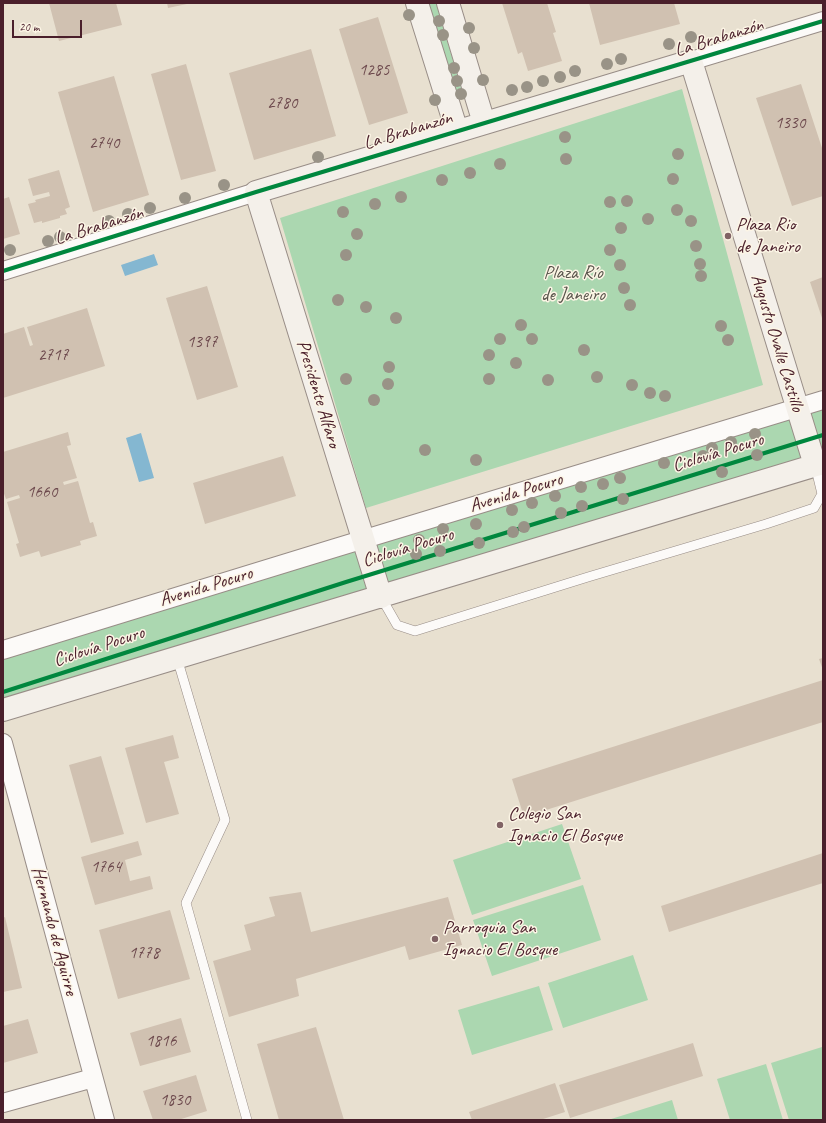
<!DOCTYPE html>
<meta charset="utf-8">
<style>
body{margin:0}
#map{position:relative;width:826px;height:1123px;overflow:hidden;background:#e8e0d0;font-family:Caveat,sans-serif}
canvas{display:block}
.frame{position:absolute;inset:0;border:4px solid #4a1f2b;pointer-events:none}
.scale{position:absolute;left:12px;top:20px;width:70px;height:18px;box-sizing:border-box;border:2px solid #4a1f2b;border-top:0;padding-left:5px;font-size:12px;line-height:14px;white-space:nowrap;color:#4a1f2b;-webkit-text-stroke:3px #fcf5e5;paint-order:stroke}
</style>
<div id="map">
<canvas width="826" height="1123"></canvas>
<div class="frame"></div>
<div class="scale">20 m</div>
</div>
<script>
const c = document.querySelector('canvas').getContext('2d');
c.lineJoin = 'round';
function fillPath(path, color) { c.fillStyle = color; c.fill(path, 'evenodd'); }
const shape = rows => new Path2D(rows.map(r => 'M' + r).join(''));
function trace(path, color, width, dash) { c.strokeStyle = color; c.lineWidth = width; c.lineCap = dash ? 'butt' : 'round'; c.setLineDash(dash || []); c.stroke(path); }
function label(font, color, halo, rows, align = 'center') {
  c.font = font + ' Caveat,sans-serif'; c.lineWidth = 3; c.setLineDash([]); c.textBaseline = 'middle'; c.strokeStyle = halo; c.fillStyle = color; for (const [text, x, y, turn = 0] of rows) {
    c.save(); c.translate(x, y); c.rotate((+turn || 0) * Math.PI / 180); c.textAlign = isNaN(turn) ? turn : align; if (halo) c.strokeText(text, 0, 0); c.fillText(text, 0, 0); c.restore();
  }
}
fillPath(shape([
 [426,3,436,3,462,91,453,95],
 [682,89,763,385,366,508,280,218],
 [823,408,823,453,3,706,3,654],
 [562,824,581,879,472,915,453,860],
 [583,885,601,940,492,976,473,920],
 [633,955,648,1000,563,1028,548,983],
 [539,986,553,1030,472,1055,458,1010],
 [822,1047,823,1051,823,1120,789,1120,771,1063],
 [766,1064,783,1120,730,1120,717,1079],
 [672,1100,678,1120,608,1120]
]), '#abd7b0');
fillPath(shape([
 [154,254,158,265,125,276,121,265],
 [141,433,154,478,139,482,126,438]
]), '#84b7d1');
fillPath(shape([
 [49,3,116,3,122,25,59,41],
 [167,3,187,3,187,4,168,8],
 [502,3,547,3,556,32,553,33,562,61,528,71,522,52,518,54],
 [589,3,674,3,680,24,600,45],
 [378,17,408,113,369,125,339,29],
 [311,49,336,136,254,160,229,73],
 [186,64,216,171,181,180,151,74],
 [114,76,149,195,93,212,58,92],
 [801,84,823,151,823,196,792,206,756,98],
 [59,170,70,207,65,209,67,214,60,216,60,218,42,223,42,221,34,223,28,204,36,202,35,200,50,196,49,192,33,196,28,179],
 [9,197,20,234,3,239,3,199],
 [823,277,823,321,810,282],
 [207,286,238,387,197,400,166,298],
 [87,308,105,366,3,398,3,334,24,327,30,346,33,345,27,327],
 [68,432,71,445,67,446,77,478,63,482,64,485,78,481,90,523,93,522,97,536,80,541,81,545,41,557,39,551,20,557,16,544,19,543,7,502,20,498,19,495,6,499,3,491,3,452],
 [283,456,296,496,205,524,193,483],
 [823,658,823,670,819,659],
 [823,680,823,722,524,817,512,779],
 [173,735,179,758,164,762,179,814,146,823,125,748],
 [101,756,124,834,91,843,69,765],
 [138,841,142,855,125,860,130,881,150,876,153,889,95,905,81,857],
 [823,853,823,883,669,932,661,906],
 [301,892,311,932,448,897,462,945,409,960,405,946,296,979,299,996,229,1017,213,961,251,950,244,925,275,916,269,897],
 [170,910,190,979,118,999,99,930],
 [5,917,22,988,3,992,3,918],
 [181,1018,191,1052,140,1066,130,1033],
 [28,1019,38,1053,3,1063,3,1026],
 [316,1027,344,1120,279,1120,257,1044],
 [693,1043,703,1076,570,1118,559,1085],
 [196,1075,207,1111,178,1120,153,1120,143,1091],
 [555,1083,565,1112,540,1120,472,1120,469,1112]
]), '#d0c1b1');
const lane = shape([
 [381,597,397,625,415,631,588,577,766,524,814,508,822,494,815,465],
 [177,658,225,820,186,903,247,1120]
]);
const street = shape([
 [691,61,823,21],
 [3,271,256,192],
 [3,650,335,548,823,400],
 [3,743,105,1120],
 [3,1103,93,1078]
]);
const secondary = shape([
 [417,3,457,131],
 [448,3,484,123],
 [381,597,256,192,691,61,815,465],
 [3,710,823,463]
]);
trace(lane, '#988d87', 10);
trace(street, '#988d87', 20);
trace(secondary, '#988d87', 24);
trace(lane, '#fcfaf8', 9);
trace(street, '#fcfaf8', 18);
trace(secondary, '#f4f0ea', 22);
trace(shape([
 [3,271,256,192,823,21],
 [3,692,346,582,823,435]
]), '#00873e', 4);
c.fillStyle = '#999387';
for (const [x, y] of [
 [409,15],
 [439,21],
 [469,28],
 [443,35],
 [691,37],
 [669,44],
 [474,48],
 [621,59],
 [607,64],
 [454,68],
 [575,71],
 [560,77],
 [483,80],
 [457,81],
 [543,81],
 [527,87],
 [512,90],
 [461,94],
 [435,100],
 [565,137],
 [678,154],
 [318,157],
 [566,159],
 [500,164],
 [470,173],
 [673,179],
 [442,180],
 [224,185],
 [401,197],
 [185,198],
 [627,201],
 [610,202],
 [375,204],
 [150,208],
 [677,210],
 [343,212],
 [128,214],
 [648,219],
 [109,221],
 [691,221],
 [621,228],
 [357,234],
 [60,237],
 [48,241],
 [696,246],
 [10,250],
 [610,250],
 [346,255],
 [700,264],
 [620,265],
 [701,276],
 [624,288],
 [338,300],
 [630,305],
 [366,307],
 [396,318],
 [521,325],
 [721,326],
 [500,339],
 [532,339],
 [728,340],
 [584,350],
 [489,355],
 [516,363],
 [389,367],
 [597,377],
 [346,379],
 [489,379],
 [548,380],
 [388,384],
 [632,385],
 [650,393],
 [665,396],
 [374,400],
 [755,434],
 [731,442],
 [712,448],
 [425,450],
 [757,455],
 [703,456],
 [476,460],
 [664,463],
 [722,472],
 [620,478],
 [603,484],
 [581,487],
 [555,496],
 [623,499],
 [532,503],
 [582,506],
 [512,510],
 [561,513],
 [476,524],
 [524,527],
 [443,529],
 [513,532],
 [419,540],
 [479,543],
 [440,551],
 [416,554]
]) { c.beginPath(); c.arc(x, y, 6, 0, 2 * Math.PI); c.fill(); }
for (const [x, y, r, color] of [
 [728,236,4,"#816365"],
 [500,825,4,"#816365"],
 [435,939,4,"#816365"]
]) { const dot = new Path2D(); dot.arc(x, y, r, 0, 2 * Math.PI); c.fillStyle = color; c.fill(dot); trace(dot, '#fcf5e5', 1.5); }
label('17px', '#6c484c', null, [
 ["1285",374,71],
 ["2780",282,104],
 ["1330",790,124],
 ["2740",104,144],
 ["1397",202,343],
 ["2717",53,356],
 ["1660",42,493],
 ["1764",106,868],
 ["1778",144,954],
 ["1816",161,1042],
 ["1830",175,1101]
]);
label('19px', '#4a1f2b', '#fcf5e5', [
 ["La Brabanzón",719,38,-17],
 ["La Brabanzón",408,131,-17],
 ["La Brabanzón",99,226,-17],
 ["Augusto Ovalle Castillo",777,343,73],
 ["Presidente Alfaro",318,394,73],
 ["Ciclovía Pocuro",718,453,-17],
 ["Avenida Pocuro",516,493,-17],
 ["Ciclovía Pocuro",408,548,-17],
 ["Avenida Pocuro",206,587,-17],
 ["Ciclovía Pocuro",99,647,-18],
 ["Hernando de Aguirre",54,931,75]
]);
label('19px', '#4a1f2b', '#fcf5e5', [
 ["Plaza Rio",736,225],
 ["de Janeiro",736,247],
 ["Colegio San",508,814],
 ["Ignacio El Bosque",508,836],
 ["Parroquia San",443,928],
 ["Ignacio El Bosque",443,950]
], 'left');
label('19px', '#58544b', '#fcf5e5', [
 ["Plaza Río",573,273],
 ["de Janeiro",573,295]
]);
</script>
